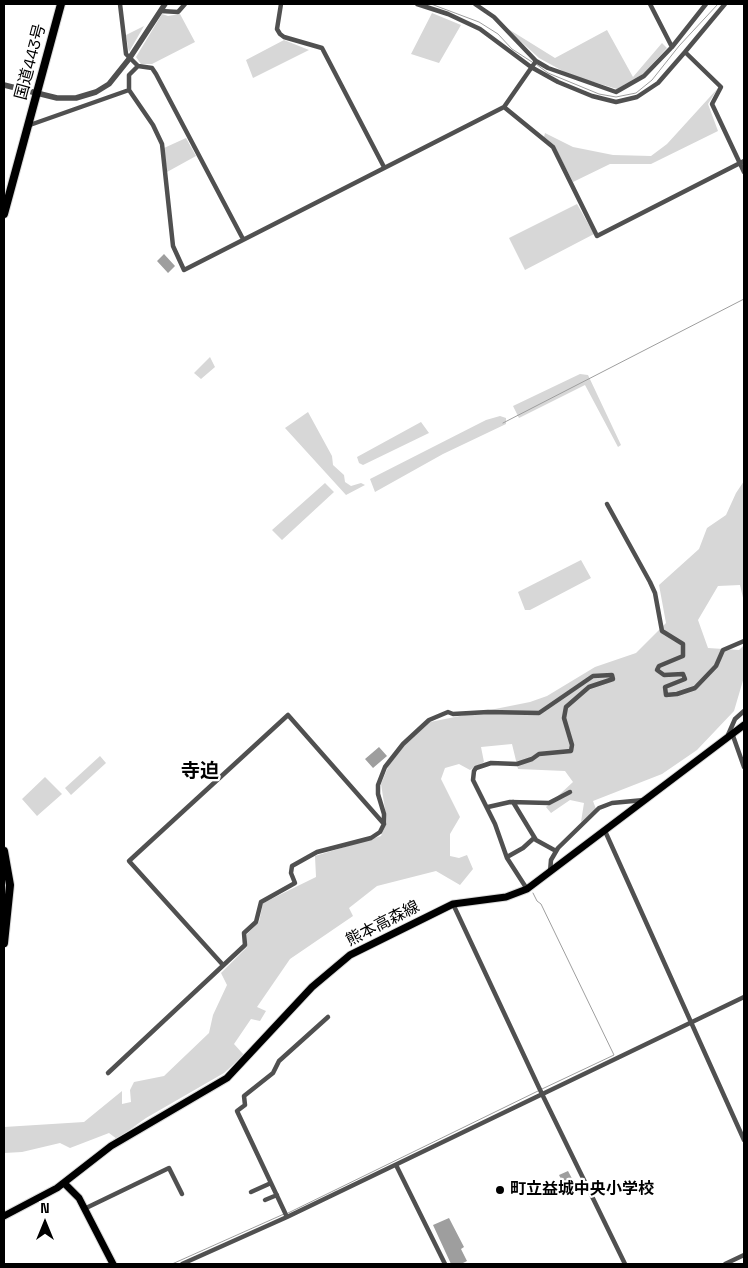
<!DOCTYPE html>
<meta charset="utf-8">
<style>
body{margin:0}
#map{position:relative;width:748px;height:1268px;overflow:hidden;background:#fff;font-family:"Space Grotesk",sans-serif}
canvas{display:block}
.frame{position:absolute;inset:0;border:5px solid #000;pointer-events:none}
.north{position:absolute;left:20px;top:1198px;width:50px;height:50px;-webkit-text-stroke:4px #fff;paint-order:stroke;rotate:0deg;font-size:14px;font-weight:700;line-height:20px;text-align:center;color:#000}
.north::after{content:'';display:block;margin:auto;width:18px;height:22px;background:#000;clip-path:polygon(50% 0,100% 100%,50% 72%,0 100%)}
</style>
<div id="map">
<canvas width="748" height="1268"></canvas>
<div class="frame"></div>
<div class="north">N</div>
</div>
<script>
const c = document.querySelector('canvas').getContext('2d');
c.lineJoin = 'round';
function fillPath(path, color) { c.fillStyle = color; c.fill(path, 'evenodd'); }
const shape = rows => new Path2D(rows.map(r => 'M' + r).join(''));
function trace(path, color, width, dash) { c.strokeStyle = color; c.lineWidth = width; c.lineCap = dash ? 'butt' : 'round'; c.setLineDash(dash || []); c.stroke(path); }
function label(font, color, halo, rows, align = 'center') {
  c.font = font + ' "Space Grotesk","Noto Sans JP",sans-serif'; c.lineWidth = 4.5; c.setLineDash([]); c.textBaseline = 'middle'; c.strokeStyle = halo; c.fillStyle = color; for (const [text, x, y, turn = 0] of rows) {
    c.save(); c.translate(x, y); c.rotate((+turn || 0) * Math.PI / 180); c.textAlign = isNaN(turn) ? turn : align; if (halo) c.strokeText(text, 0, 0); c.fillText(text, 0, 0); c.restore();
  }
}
fillPath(shape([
 [432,13,461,25,439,63,411,54],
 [162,14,168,16,180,14,195,42,152,64,141,64,136,57],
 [144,26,129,52,129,53,126,35],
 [505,27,555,58,607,30,633,77,662,43,667,48,643,74,617,89,570,75,539,58],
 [284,40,309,50,253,78,246,60],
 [718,88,708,104,718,131,651,164,610,164,573,182,554,145,544,137,545,133,573,147,613,155,651,156,667,144],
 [186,138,196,156,167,172,164,148],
 [577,204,594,234,525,270,509,238],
 [210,357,215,367,201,379,194,373],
 [580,374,588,375,621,445,618,447,585,385,519,418,513,406],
 [308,412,332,456,333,465,344,475,345,482,351,486,361,483,365,485,346,495,285,428],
 [500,416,506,418,506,424,443,454,375,492,370,479,486,420],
 [421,422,429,433,363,465,359,463,357,457],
 [744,481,744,602,740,585,718,586,698,620,708,648,739,650,744,645,744,677,734,711,697,750,662,774,593,801,596,809,581,822,584,803,570,800,551,813,546,807,573,782,565,771,518,769,512,744,481,747,484,762,470,770,459,764,445,768,441,779,460,817,450,834,450,856,459,858,467,855,473,869,460,885,436,871,377,886,349,908,353,916,290,959,257,1007,266,1011,260,1021,251,1019,234,1044,244,1055,224,1073,146,1118,117,1139,109,1133,70,1148,60,1143,22,1152,4,1153,4,1127,84,1122,122,1091,122,1104,131,1102,130,1090,134,1082,164,1076,209,1033,213,1015,227,985,221,973,247,947,247,934,259,922,263,903,316,877,315,856,381,836,387,822,381,784,388,767,405,744,430,722,530,702,547,696,595,667,636,653,666,623,659,585,699,549,707,528,726,515,736,493],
 [325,483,334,492,282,540,272,530],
 [581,560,591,578,530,610,525,610,518,592],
 [100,756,106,763,71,795,65,788],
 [45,777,62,794,37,816,22,799]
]), '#d7d7d7');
fillPath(shape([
 [164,254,175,266,168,273,157,261],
 [379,747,387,756,373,768,365,759],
 [568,1171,577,1188,563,1195,559,1187,564,1185,559,1175],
 [449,1218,464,1247,461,1249,467,1261,461,1264,451,1264,433,1225]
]), '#9e9e9e');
trace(shape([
 [431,4,479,22,498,34,512,49,532,62],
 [536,64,548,73,599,94,616,97,636,93,652,80,679,46,718,4],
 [503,423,744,299],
 [533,893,537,901,541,904,614,1055,542,1089],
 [288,1213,538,1091],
 [172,1264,284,1214]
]), '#9e9e9e', 1);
const primary = shape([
 [64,1183,79,1198,113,1264],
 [4,1216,57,1188,111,1146,227,1078,312,987,350,955,453,904,506,897,527,889,744,725]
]);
const trunk = shape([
 [4,214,61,4],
 [4,851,10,885,4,943]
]);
trace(primary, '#dbdbdb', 9);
trace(trunk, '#dbdbdb', 10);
trace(shape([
 [120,4,126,54,138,66,152,68,156,74,243,239],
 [281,4,277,29,280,34,284,37,322,48,384,167],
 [417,4,448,14,480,29,531,67,558,82,592,96,616,102,637,97,658,83,685,52,721,87,712,104,744,172],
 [475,4,494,17,536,61,548,68,616,92,644,76,672,47,650,4],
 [161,11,178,12,185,4],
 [672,47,706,4],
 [685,52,725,4],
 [138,66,129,75,129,90,153,125,162,144,173,246,184,270,504,107,536,61],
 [504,107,553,147,597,236,744,161],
 [27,126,129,90],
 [607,504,650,582,655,593,662,631,683,644,683,656,659,666,657,670,664,675,683,674,685,679,665,687,666,695,677,694,695,688,716,666,723,650,744,641],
 [732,733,744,767],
 [728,735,735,719,744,711],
 [513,802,536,840,556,851],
 [488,807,510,802,549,803,570,792],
 [605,831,744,1140],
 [507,857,523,848,534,838],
 [550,872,551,860,558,848,599,808,612,803,644,800],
 [453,904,542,1094,625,1264],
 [223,965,129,861,288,715,384,824],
 [108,1073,245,945,244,933,256,922,261,902,295,883,291,873,292,866,317,852,371,838,380,832,384,824,384,814,378,794,378,785,385,767,403,744,429,720,448,712,453,714,488,712,539,713,593,676,612,675,613,679,589,687,566,707,564,718,572,745,571,751,539,754,532,759,517,764,491,763,476,768,474,771,473,780,495,824,507,858,527,889],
 [396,1165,445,1264],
 [251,1192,271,1183],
 [265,1200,277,1195],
 [84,1209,169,1168,182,1194],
 [287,1217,237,1111,245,1105,244,1096,273,1073,279,1061,328,1017],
 [182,1264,287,1217,744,997],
 [725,1264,744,1255]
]), '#505050', 4.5);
trace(shape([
 [4,85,57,98,76,98,96,92,109,84,129,59,165,4]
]), '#505050', 5.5);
trace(primary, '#000', 7);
trace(trunk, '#000', 8);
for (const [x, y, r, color] of [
 [500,1190,5,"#000"]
]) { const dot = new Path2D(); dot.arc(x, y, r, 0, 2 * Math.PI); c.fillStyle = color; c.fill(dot); trace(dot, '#fff', 2); }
label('16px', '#000', '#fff', [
 ["国道443号",31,62,-75],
 ["熊本高森線",383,924,-27]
]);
label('bold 16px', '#000', '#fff', [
 ["町立益城中央小学校",510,1190]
], 'left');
label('bold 19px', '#000', '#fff', [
 ["寺迫",200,772]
]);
</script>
